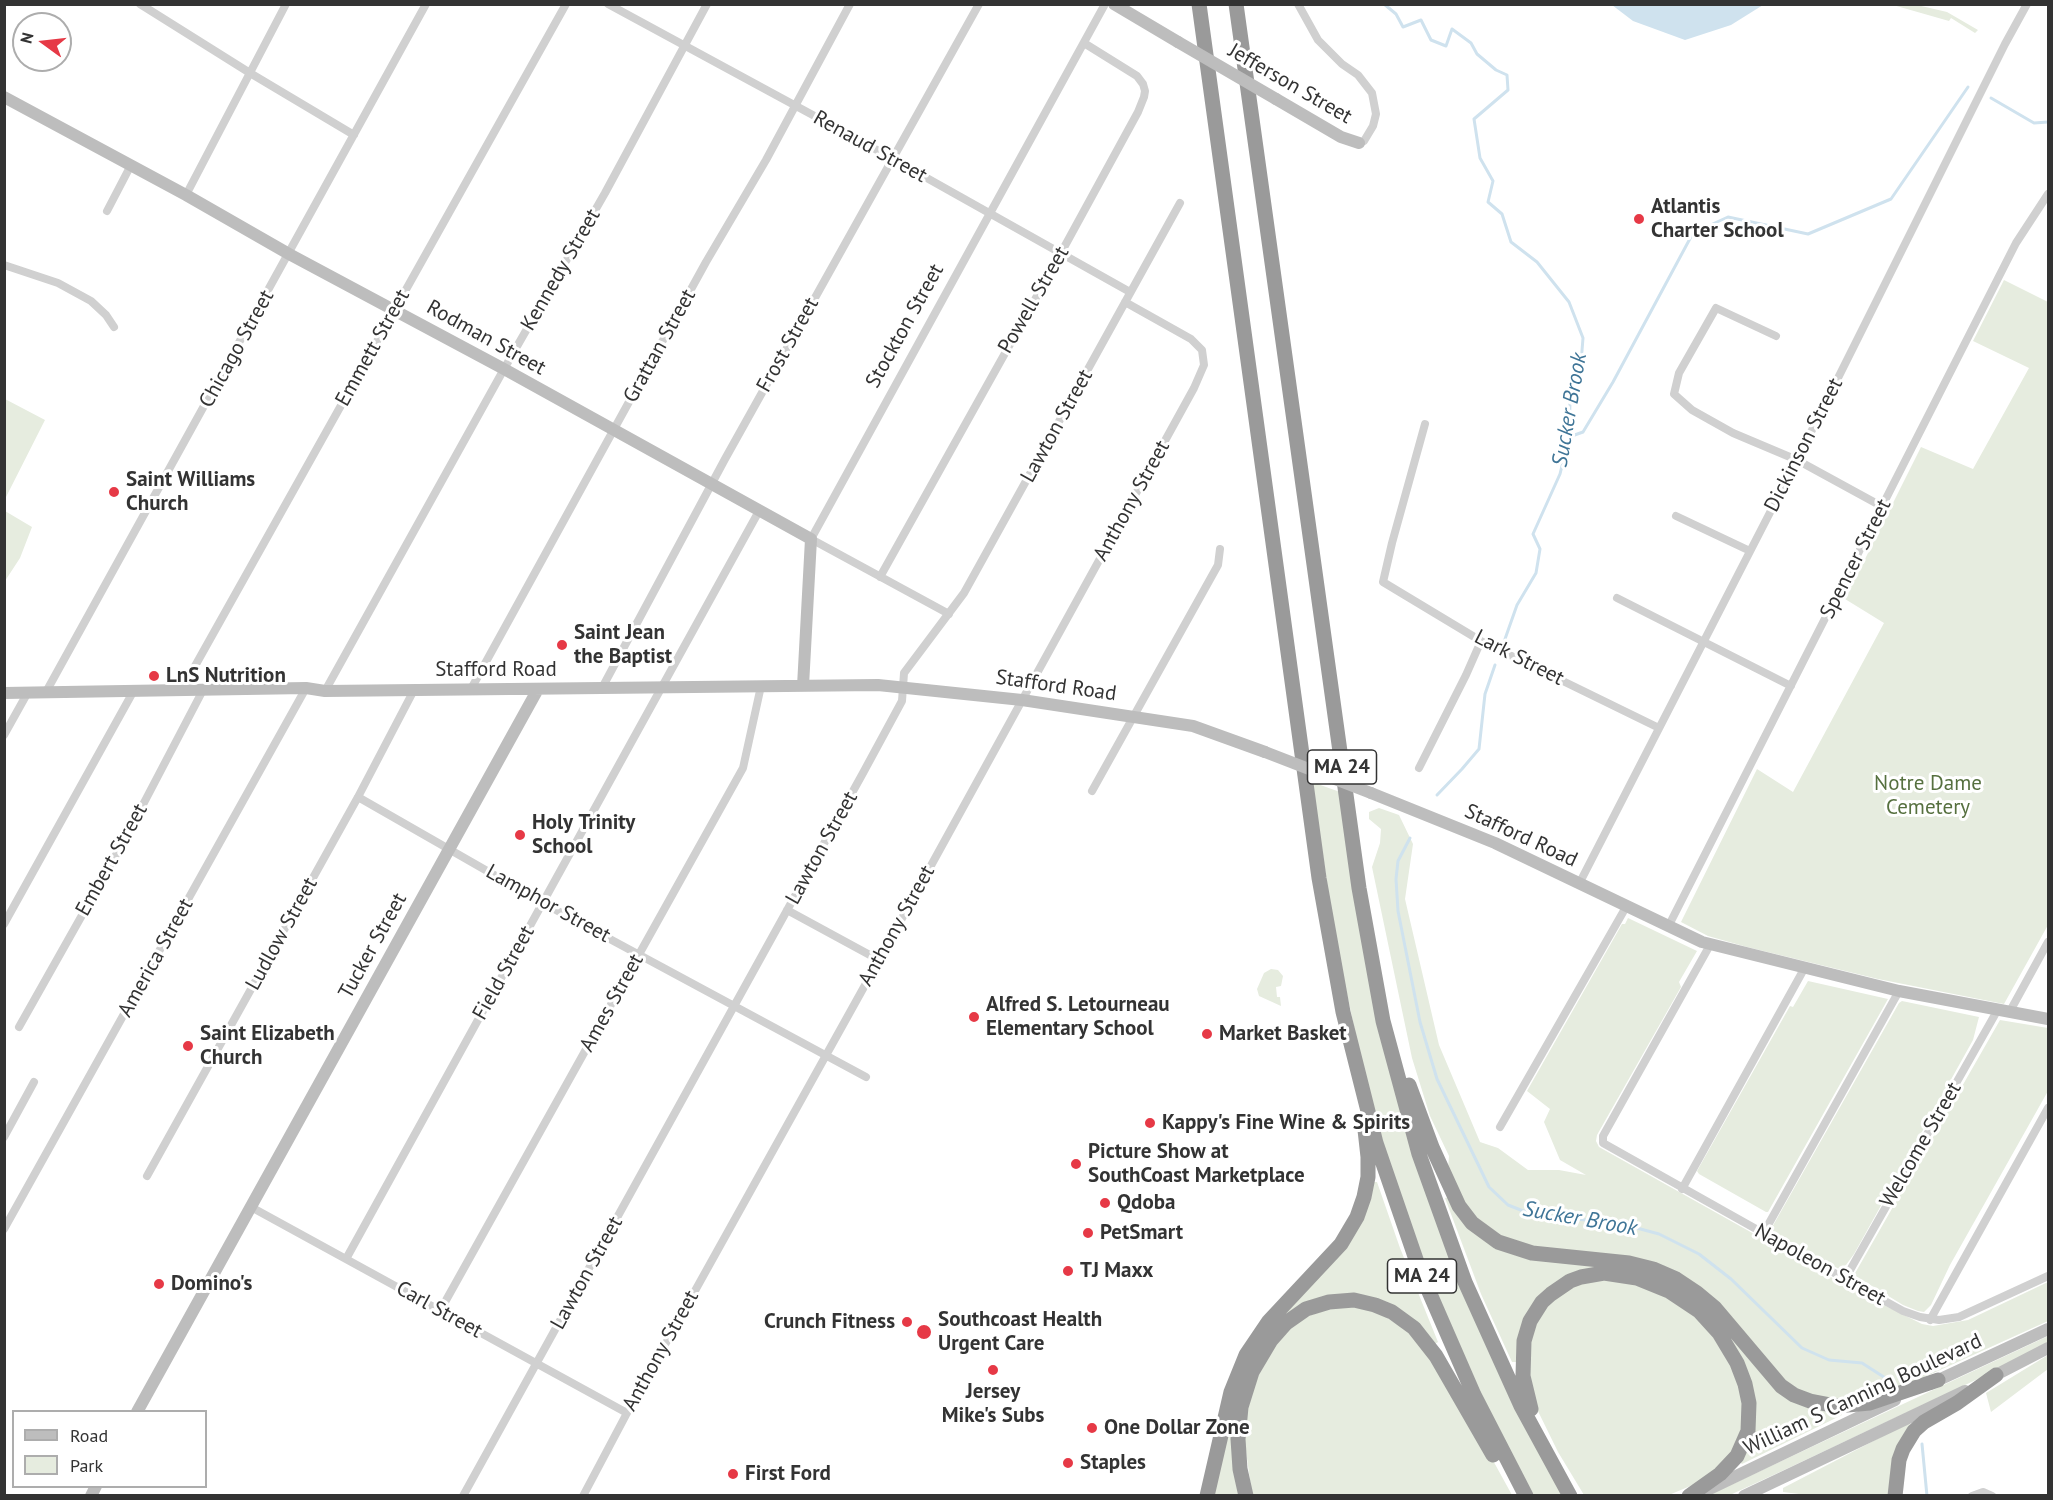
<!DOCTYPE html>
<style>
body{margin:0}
#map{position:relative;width:2053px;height:1500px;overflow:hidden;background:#fff;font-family:"PT Sans",sans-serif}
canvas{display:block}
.frame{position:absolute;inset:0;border:6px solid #333;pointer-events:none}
.legend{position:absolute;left:12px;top:1410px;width:195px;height:78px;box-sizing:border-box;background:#fff;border:2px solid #adadad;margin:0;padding:8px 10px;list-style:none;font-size:18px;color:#333}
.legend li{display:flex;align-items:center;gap:12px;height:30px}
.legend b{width:30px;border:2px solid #adadad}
.north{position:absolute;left:12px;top:12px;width:60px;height:60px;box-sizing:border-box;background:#fff;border:2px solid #adadad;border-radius:50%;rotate:285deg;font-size:16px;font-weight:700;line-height:24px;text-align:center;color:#333}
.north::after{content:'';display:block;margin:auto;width:21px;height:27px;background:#e63946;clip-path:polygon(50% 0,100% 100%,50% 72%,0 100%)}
</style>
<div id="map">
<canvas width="2053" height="1500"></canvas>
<div class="frame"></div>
<ul class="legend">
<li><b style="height:8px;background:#bdbdbd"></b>Road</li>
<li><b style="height:16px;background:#e6ecdf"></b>Park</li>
</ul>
<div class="north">N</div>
</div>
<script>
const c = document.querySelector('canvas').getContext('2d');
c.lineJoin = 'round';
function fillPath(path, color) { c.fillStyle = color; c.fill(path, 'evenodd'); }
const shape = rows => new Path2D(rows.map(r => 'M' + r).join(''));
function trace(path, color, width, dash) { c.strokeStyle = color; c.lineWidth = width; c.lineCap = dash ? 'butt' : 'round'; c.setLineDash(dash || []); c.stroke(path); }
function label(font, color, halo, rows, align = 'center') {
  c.font = font + ' "PT Sans",sans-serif'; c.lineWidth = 6; c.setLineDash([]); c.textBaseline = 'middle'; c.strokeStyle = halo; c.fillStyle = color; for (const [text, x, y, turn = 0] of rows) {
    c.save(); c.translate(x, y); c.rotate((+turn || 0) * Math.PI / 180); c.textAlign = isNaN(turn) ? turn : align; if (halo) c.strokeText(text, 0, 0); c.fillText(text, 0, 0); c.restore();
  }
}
fillPath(shape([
 [1893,5,1917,5,1947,12,1978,30,1975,33,1951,18,1949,21],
 [2004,280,2048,302,2048,925,2004,1004,1878,979,1747,947,1708,936,1681,922,1757,769,1793,792,1884,623,1845,599,1921,447,1973,469,2029,368,1973,341],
 [5,399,45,420,5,499],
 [5,511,32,527,20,558,5,581],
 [1312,782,1340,792,1412,1149,1563,1495,1533,1495,1507,1448,1486,1406,1440,1304,1396,1187,1366,1082,1336,943],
 [1379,808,1399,815,1413,844,1405,899,1439,1045,1480,1142,1498,1148,1528,1170,1559,1170,1586,1175,1560,1160,1544,1122,1550,1109,1527,1091,1622,924,1625,924,1628,918,1697,951,1679,982,1681,987,1597,1135,1596,1141,1599,1147,1854,1290,1922,1324,1933,1326,1968,1320,2048,1282,2048,1321,1907,1385,1876,1397,1828,1399,1810,1396,1782,1381,1722,1306,1550,1249,1510,1242,1477,1218,1464,1203,1448,1170,1449,1156,1430,1116,1412,1058,1372,867,1380,843,1381,829,1369,819,1369,812],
 [1271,969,1278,970,1283,976,1281,986,1276,987,1277,997,1280,997,1281,1006,1259,996,1257,989,1264,973],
 [1808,981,1888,999,1768,1212,1766,1212,1699,1174,1697,1171,1790,1006,1793,1007],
 [1902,1001,1979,1017,1973,1040,1854,1254,1846,1265,1839,1269,1772,1232,1771,1229,1899,1003],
 [2000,1020,2048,1028,2048,1091,1950,1265,1931,1305,1924,1312,1918,1311,1903,1305,1854,1275],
 [1373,1182,1377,1182,1400,1248,1438,1342,1435,1344,1361,1295,1284,1318,1280,1315,1338,1255],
 [1449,1197,1479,1234,1602,1264,1553,1285,1517,1362,1512,1362,1481,1294,1445,1198],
 [1609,1278,1659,1291,1701,1321,1730,1360,1743,1397,1744,1417,1737,1444,1723,1464,1695,1484,1669,1495,1584,1495,1558,1452,1534,1403,1530,1385,1529,1340,1545,1305,1576,1284],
 [1338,1305,1373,1309,1416,1336,1485,1446,1512,1495,1252,1495,1244,1436,1248,1399,1267,1354,1296,1321],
 [1733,1335,1766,1378,1841,1411,1842,1415,1742,1464,1739,1461,1751,1437,1729,1338],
 [2048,1336,2048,1342,1980,1378,1782,1471,1730,1495,1707,1496],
 [2048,1355,2048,1369,1991,1412,1986,1393],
 [1229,1420,1234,1421,1241,1495,1212,1496],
 [1908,1423,1912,1426,1890,1495,1807,1495,1783,1492,1783,1488]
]), '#e6ecdf');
fillPath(shape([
 [1612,5,1763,5,1731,25,1685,40,1633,21]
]), '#cfe2ee');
trace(shape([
 [1384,4,1396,14,1403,27,1421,20,1431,40,1446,46,1452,29,1471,43,1477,54,1496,70,1507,75,1508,90,1474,119,1480,158,1493,181,1488,202,1502,214,1511,242,1537,262,1569,302,1583,338,1580,376,1570,402,1569,437,1560,474,1533,534,1540,549,1536,573,1517,605,1505,639],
 [1991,98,2034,123,2048,122],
 [1569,437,1583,432,1613,382,1693,233,1728,217,1808,234,1891,199,1968,87],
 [1437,795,1462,769,1479,749,1485,694,1495,665],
 [1410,838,1398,861,1396,879,1398,911,1420,1022,1437,1079,1489,1187,1508,1205,1531,1214,1622,1224,1659,1234,1699,1254,1731,1279,1802,1348,1829,1360,1862,1363,1890,1381],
 [1922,1444,1927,1496]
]), '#cfe2ee', 3);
trace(shape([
 [140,4,250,73,354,135],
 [608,4,868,145,1130,292],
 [1298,4,1318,40,1342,64,1358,75,1372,93,1376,114,1373,126,1364,141,1359,143],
 [186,195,286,4],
 [107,211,131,165],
 [4,265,58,283,91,301,106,315,114,327],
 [1776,336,1716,308,1679,373,1674,394,1692,410,1733,433,1797,460,1883,507],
 [1425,424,1392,543,1383,582,1481,641,1659,728],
 [1676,516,1750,551],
 [880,577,1061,253,1138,112,1144,97,1145,91,1143,84,1137,76,1084,43],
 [1617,598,1791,686],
 [949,614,811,539,1105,4],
 [602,688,725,459,979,4],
 [471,689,706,262,766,160,850,4],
 [181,691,566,4],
 [325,691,504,369,605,193,707,4],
 [46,692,426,4],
 [4,735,28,692],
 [1419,768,1466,675,1481,641],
 [1092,791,1218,565,1220,549],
 [358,797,543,903,866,1077],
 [1579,884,1797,460,2005,44,2027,4],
 [787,910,879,960],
 [4,924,133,692],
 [1668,927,2016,243,2048,194],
 [1710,945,1603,1136,1603,1143,1845,1279,1903,1311,1920,1317,1939,1320,1959,1317,2048,1276],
 [2009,1013,2048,942],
 [19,1027,125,839,203,690],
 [1500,1127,1626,907],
 [4,1137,34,1082],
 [147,1176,358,797,414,690],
 [1682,1189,1804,969],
 [251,1207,627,1413],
 [4,1229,306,688],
 [1763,1234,1899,991],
 [346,1259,759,511],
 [1845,1279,1997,1011],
 [440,1311,743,768,761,686],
 [1930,1320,2048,1108],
 [463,1496,863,773,902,701,904,673,964,593,1180,203],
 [583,1496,627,1413,879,960,1194,388,1204,365,1202,350,1191,339,1125,302],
 [1972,1496,1983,1492,1992,1496]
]), '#d0d0d0', 8);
trace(shape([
 [1114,4,1178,42],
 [4,97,186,195,289,254,504,369,811,539,803,686],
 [1276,99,1341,137,1359,143],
 [4,693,306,688,325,691,878,685,1022,700,1193,726,1265,752],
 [1371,793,1495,843,1702,942,1899,991,2048,1019],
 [1988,1379,2048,1348],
 [1930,1384,2048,1329],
 [137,1412,538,689],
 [1705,1491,1895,1400],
 [91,1496,96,1486],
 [1744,1496,1965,1391]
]), '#bdbdbd', 12);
trace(shape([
 [1199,4,1319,878,1343,1012,1376,1143,1420,1271,1474,1395,1526,1496],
 [1236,4,1359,888,1383,1021,1419,1154,1465,1282,1521,1406,1570,1496],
 [1409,1085,1432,1147,1459,1206,1472,1223,1498,1242,1532,1253,1629,1263,1653,1269,1676,1279,1697,1293,1715,1308,1781,1386,1794,1395,1810,1401,1836,1406,1870,1403,1938,1380],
 [1531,1409,1523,1376,1524,1341,1530,1321,1542,1302,1551,1294,1570,1281,1581,1277,1604,1273,1637,1278,1669,1291,1699,1311,1719,1333,1737,1363,1745,1384,1749,1403,1748,1431,1737,1456,1720,1474,1689,1496],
 [1207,1496,1231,1392,1246,1355,1269,1321,1341,1244,1357,1217,1364,1197,1368,1177,1368,1157,1365,1130],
 [1246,1496,1240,1469,1238,1439,1241,1407,1252,1372,1271,1340,1286,1323,1306,1309,1329,1302,1354,1300,1375,1305,1392,1312,1414,1328,1436,1356,1493,1455],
 [1895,1496,1899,1460,1903,1449,1914,1431,1924,1422,1957,1403,1996,1375]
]), '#9a9a9a', 15);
trace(shape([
 [1178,42,1276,99],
 [1265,752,1371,793]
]), '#bdbdbd', 12);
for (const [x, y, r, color] of [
 [1639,219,6,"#e63946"],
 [114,492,6,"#e63946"],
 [562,645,6,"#e63946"],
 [154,676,6,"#e63946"],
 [520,835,6,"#e63946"],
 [974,1017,6,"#e63946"],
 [1207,1034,6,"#e63946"],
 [188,1046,6,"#e63946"],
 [1150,1123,6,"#e63946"],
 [1076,1164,6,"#e63946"],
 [1105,1203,6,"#e63946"],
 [1088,1233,6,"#e63946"],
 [1068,1271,6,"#e63946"],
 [159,1284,6,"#e63946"],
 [907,1322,6,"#e63946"],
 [924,1332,8,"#e63946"],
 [993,1370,6,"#e63946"],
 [1092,1428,6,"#e63946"],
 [1068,1463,6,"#e63946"],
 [733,1474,6,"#e63946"]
]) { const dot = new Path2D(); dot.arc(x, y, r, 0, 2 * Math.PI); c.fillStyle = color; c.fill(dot); trace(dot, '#fff', 2); }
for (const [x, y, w] of [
 [1342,767,69],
 [1422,1276,69]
]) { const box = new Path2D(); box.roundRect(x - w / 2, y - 17, w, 34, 4.5); c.fillStyle = '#fff'; c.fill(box); trace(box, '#333', 1.5); }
label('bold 20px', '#333', null, [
 ["MA 24",1342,767],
 ["MA 24",1422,1276]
]);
label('21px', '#333', '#fff', [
 ["Jefferson Street",1290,84,30],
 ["Renaud Street",870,147,29],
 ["Kennedy Street",561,270,-60],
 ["Powell Street",1034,300,-60],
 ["Stockton Street",905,326,-61],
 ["Rodman Street",486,338,29],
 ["Frost Street",788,345,-61],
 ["Grattan Street",660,346,-61],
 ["Emmett Street",373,348,-61],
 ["Chicago Street",237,349,-61],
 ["Lawton Street",1057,426,-61],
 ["Dickinson Street",1804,445,-63],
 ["Anthony Street",1132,501,-61],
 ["Spencer Street",1856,559,-63],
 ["Lark Street",1519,658,27],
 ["Stafford Road",496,670],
 ["Stafford Road",1056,686,8],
 ["Stafford Road",1521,836,25],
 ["Lawton Street",822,848,-61],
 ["Embert Street",112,860,-61],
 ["Lamphor Street",548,904,29],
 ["Anthony Street",897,926,-61],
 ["Ludlow Street",282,934,-61],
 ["Tucker Street",373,946,-61],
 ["America Street",156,958,-61],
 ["Field Street",504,973,-61],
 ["Ames Street",612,1003,-61],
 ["Welcome Street",1921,1145,-60],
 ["Napoleon Street",1820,1265,29],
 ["Lawton Street",587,1273,-61],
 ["Carl Street",439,1310,29],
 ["Anthony Street",661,1351,-61],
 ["William S Canning Boulevard",1863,1395,-25]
]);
label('bold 21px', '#333', '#fff', [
 ["Atlantis",1651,207],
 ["Charter School",1651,231],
 ["Saint Williams",126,480],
 ["Church",126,504],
 ["Saint Jean",574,633],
 ["the Baptist",574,657],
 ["LnS Nutrition",166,676],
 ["Holy Trinity",532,823],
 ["School",532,847],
 ["Alfred S. Letourneau",986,1005],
 ["Elementary School",986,1029],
 ["Saint Elizabeth",200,1034],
 ["Church",200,1058],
 ["Market Basket",1219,1034],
 ["Kappy's Fine Wine & Spirits",1162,1123],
 ["Picture Show at",1088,1152],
 ["SouthCoast Marketplace",1088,1176],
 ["Qdoba",1117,1203],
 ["PetSmart",1100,1233],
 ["TJ Maxx",1080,1271],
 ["Domino's",171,1284],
 ["Southcoast Health",938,1320],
 ["Urgent Care",938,1344],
 ["Crunch Fitness",895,1322,"right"],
 ["Jersey",993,1392,"center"],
 ["Mike's Subs",993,1416,"center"],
 ["One Dollar Zone",1104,1428],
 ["Staples",1080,1463],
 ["First Ford",745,1474]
], 'left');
label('21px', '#56703f', '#fff', [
 ["Notre Dame",1928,784],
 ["Cemetery",1928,808]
]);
label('italic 22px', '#3f7597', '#fff', [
 ["Sucker Brook",1570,410,-80],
 ["Sucker Brook",1580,1219,10]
]);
</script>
